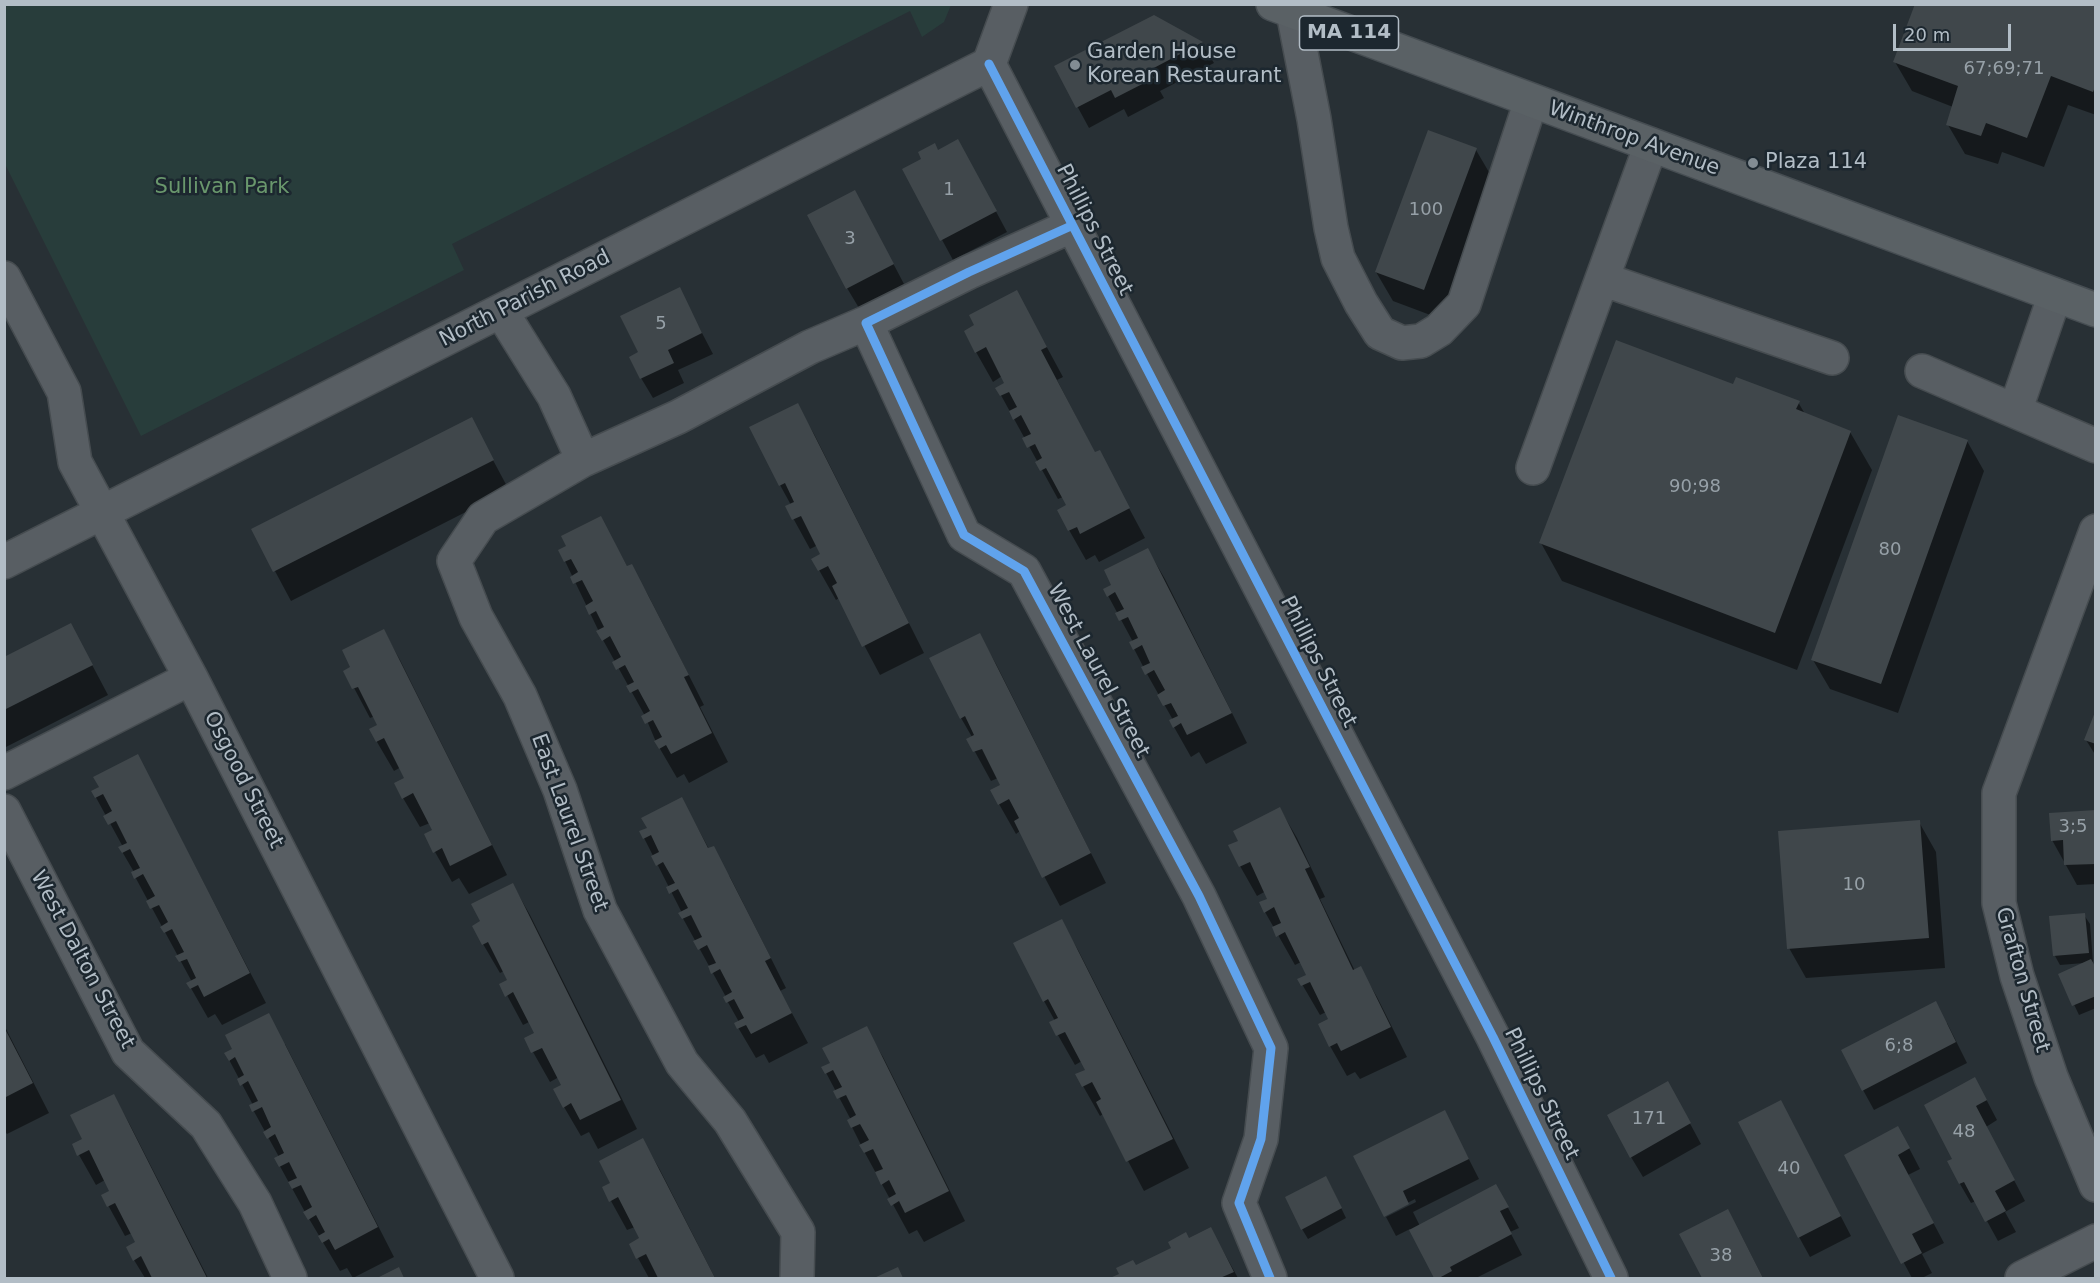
<!DOCTYPE html>
<style>
body{margin:0}
#map{position:relative;width:2100px;height:1283px;overflow:hidden;background:#283035;font-family:"DejaVu Sans",sans-serif}
canvas{display:block}
.frame{position:absolute;inset:0;border:6px solid #b2bdc6;pointer-events:none}
.scale{position:absolute;left:1893px;top:24px;width:118px;height:27px;box-sizing:border-box;border:3px solid #b2bdc6;border-top:0;padding-left:8px;font-size:18px;line-height:21px;white-space:nowrap;color:#b2bdc6;-webkit-text-stroke:4px #1c272f;paint-order:stroke}
</style>
<div id="map">
<canvas width="2100" height="1283"></canvas>
<div class="frame"></div>
<div class="scale">20 m</div>
</div>
<script>
const c = document.querySelector('canvas').getContext('2d');
c.lineJoin = 'round';
function fillPath(path, color) { c.fillStyle = color; c.fill(path, 'evenodd'); }
const shape = rows => new Path2D(rows.map(r => 'M' + r).join(''));
function trace(path, color, width, dash) { c.strokeStyle = color; c.lineWidth = width; c.lineCap = dash ? 'butt' : 'round'; c.setLineDash(dash || []); c.stroke(path); }
function label(font, color, halo, rows, align = 'center') {
  c.font = font + ' "DejaVu Sans",sans-serif'; c.lineWidth = 5; c.setLineDash([]); c.textBaseline = 'middle'; c.strokeStyle = halo; c.fillStyle = color; for (const [text, x, y, turn = 0] of rows) {
    c.save(); c.translate(x, y); c.rotate((+turn || 0) * Math.PI / 180); c.textAlign = isNaN(turn) ? turn : align; if (halo) c.strokeText(text, 0, 0); c.fillText(text, 0, 0); c.restore();
  }
}
fillPath(shape([
 [5,4,951,4,951,5,944,22,922,37,910,11,452,244,464,270,141,436,5,164]
]), '#283d3b');
fillPath(shape([
 [2096,4,2096,115,2068,105,2044,167,2002,152,1998,164,1965,154,1948,125,1953,107,1912,91,1895,62],
 [1154,17,1202,44,1214,63,1160,91,1164,98,1128,117,1124,109,1089,128,1056,67],
 [1476,150,1493,179,1441,319,1393,301,1376,272],
 [938,152,969,161,1007,232,953,260,904,170],
 [866,212,904,284,859,308,847,288],
 [679,289,713,354,678,370,684,383,653,398,641,378,640,353],
 [1017,292,1063,377,1057,380,1095,453,1099,452,1145,538,1099,562,1095,555,1086,560,1069,530,1068,506,1063,497,1058,499,997,388,1006,384,1002,376,993,382,976,352,976,325],
 [1734,386,1798,402,1805,414,1850,432,1872,470,1797,670,1562,581,1541,543],
 [797,405,814,434,924,653,880,675,839,598,836,600,819,570,822,555,818,545,810,549,787,507,791,505,780,485],
 [471,419,509,490,291,601,253,530],
 [1967,441,1984,471,1898,713,1830,689,1813,660],
 [601,518,628,568,631,566,648,595,704,705,700,707,728,762,689,783,684,774,677,778,656,742,645,716,603,640,565,561,568,546],
 [1148,550,1165,579,1247,743,1206,764,1199,752,1191,757,1174,727,1173,720,1147,674,1131,643,1133,642,1105,590,1113,585],
 [71,625,108,695,4,748,4,659],
 [384,631,400,660,507,875,469,894,459,878,452,882,435,852,426,835,434,830,430,823,420,827,403,798,406,779,401,767,394,771,377,742,371,729,379,726,375,716,370,718,345,671,352,668],
 [979,634,996,664,1106,883,1060,906,1020,831,1016,834,999,804,1002,785,998,778,991,781,968,739,972,737,961,718],
 [2096,715,2096,756,2086,740],
 [138,756,266,1003,222,1025,215,1014,208,1018,188,983,192,982,133,873,134,872,120,848,123,847,93,792],
 [682,799,709,849,730,877,786,988,780,991,808,1043,769,1063,764,1054,756,1058,736,1024,739,1022,725,997,726,997,680,913,682,913,644,838,649,829],
 [1280,809,1297,838,1325,897,1320,899,1355,971,1360,968,1377,997,1407,1057,1360,1079,1355,1072,1347,1076,1330,1046,1330,1020,1326,1012,1320,1015,1299,979,1308,976,1301,962,1295,965,1265,912,1269,899,1266,891,1257,896,1240,866,1240,842],
 [2096,812,2096,884,2077,885,2052,840],
 [1919,822,1936,852,1945,968,1806,978,1789,948],
 [513,885,530,915,637,1129,598,1149,589,1132,581,1136,564,1107,563,1086,559,1077,550,1082,533,1052,526,1038,536,1033,529,1022,523,1025,501,984,509,980,504,971,500,973,483,944,482,922],
 [2084,915,2090,924,2093,962,2092,962,2096,969,2096,1008,2079,1015,2060,975,2084,963,2060,965,2055,956],
 [1061,921,1078,950,1189,1168,1144,1191,1103,1114,1100,1116,1083,1086,1087,1071,1082,1061,1075,1065,1051,1023,1055,1021,1044,1001],
 [1947,1023,1967,1063,1874,1110,1863,1090],
 [4,1025,49,1113,7,1134,4,1130],
 [866,1028,883,1057,965,1221,924,1242,917,1230,909,1234,865,1153,849,1121,851,1120,823,1067,832,1064],
 [285,1044,394,1257,353,1278,347,1268,340,1271,305,1212,276,1159,279,1157,251,1106,253,1105,226,1054],
 [114,1096,130,1125,208,1278,145,1278,134,1260,137,1243,132,1233,125,1236,103,1196,111,1192,105,1180,96,1185,79,1155,74,1145,84,1140],
 [1986,1099,1997,1120,1986,1127,2025,1201,2005,1212,2016,1232,1998,1241,1976,1201,1971,1203,1960,1184,1954,1159,1926,1106],
 [1679,1103,1701,1144,1643,1177,1631,1157],
 [1792,1122,1851,1236,1810,1257,1799,1237],
 [1455,1132,1479,1179,1413,1212,1420,1226,1507,1206,1519,1228,1510,1232,1522,1255,1476,1278,1436,1278,1410,1229,1396,1236,1386,1217,1416,1202,1415,1199,1384,1215,1355,1157],
 [643,1140,660,1170,715,1278,649,1278,638,1258,631,1245,641,1239,635,1227,627,1230,611,1201,612,1183],
 [1909,1148,1920,1169,1908,1175,1944,1243,1922,1254,1932,1273,1922,1278,1912,1278,1846,1155],
 [1331,1187,1346,1218,1308,1239,1302,1229],
 [1211,1229,1238,1278,1113,1278],
 [1739,1231,1763,1278,1703,1278,1681,1235]
]), '#0007');
fillPath(shape([
 [1915,4,2096,4,2096,85,2093,92,2051,76,2027,138,1986,123,1981,136,1946,125,1958,86,1893,62],
 [1154,15,1203,42,1150,70,1154,78,1115,98,1111,90,1076,108,1054,66],
 [1428,130,1477,148,1424,290,1375,272],
 [958,139,997,211,940,241,902,169,921,159,918,152,935,143,938,150],
 [855,190,894,264,846,289,807,215],
 [680,287,702,333,668,350,674,363,640,379,629,357,638,352,620,316],
 [1017,290,1047,347,1041,350,1095,452,1100,450,1130,508,1080,534,1077,527,1068,531,1057,510,1066,505,1046,468,1040,471,1035,462,1042,458,1035,444,1027,448,1022,438,1031,434,1021,415,1013,420,1009,411,1017,407,1009,392,1000,396,995,388,1004,383,986,347,975,353,964,331,974,325,969,315],
 [1616,340,1733,384,1736,377,1800,401,1796,409,1851,431,1775,633,1539,543],
 [798,403,909,623,862,647,832,586,837,583,828,566,818,571,811,559,820,554,801,516,792,520,785,506,794,502,785,483,779,486,749,427],
 [1898,415,1968,440,1881,684,1811,660],
 [472,417,494,460,273,572,251,529],
 [601,516,627,566,632,564,689,675,684,677,712,733,671,754,666,745,659,749,654,741,662,737,653,720,645,724,641,716,650,711,638,689,630,693,626,686,634,682,625,665,616,670,612,662,621,657,610,636,602,641,596,631,604,627,596,611,589,615,585,606,593,601,582,580,573,584,570,577,578,572,571,559,564,562,558,550,566,546,561,536],
 [1148,548,1232,713,1187,735,1181,723,1173,728,1169,720,1178,716,1171,703,1163,706,1157,695,1165,690,1154,670,1145,675,1141,667,1150,663,1142,645,1133,650,1129,642,1138,638,1128,617,1119,621,1115,613,1124,609,1115,592,1107,597,1103,589,1111,585,1104,570],
 [71,623,93,665,4,710,4,657],
 [384,629,492,845,450,866,442,848,433,853,424,834,432,830,413,793,402,799,394,783,404,778,384,738,376,742,369,729,377,725,358,687,352,689,343,671,350,667,342,650],
 [980,633,1091,853,1042,878,1014,821,1019,818,1009,799,998,805,990,790,1000,785,982,749,973,752,966,739,974,735,965,716,960,719,929,658],
 [2095,712,2096,712,2096,744,2084,740],
 [138,754,250,973,204,997,198,985,190,989,186,983,196,978,187,959,179,962,175,956,184,952,172,929,164,933,160,927,168,922,159,905,150,909,146,901,155,896,143,874,134,879,131,872,140,868,130,849,122,853,118,847,127,843,116,821,108,825,103,816,112,811,103,794,95,798,91,791,99,787,93,777],
 [682,797,708,848,714,846,771,958,765,961,792,1013,751,1034,746,1025,737,1029,734,1023,744,1018,734,999,726,1003,723,997,732,992,720,969,711,974,708,966,716,963,707,945,698,950,693,941,702,937,691,915,682,919,678,913,688,908,678,889,669,894,666,887,675,883,663,862,656,866,651,856,659,852,651,835,643,839,639,831,647,828,641,818],
 [1280,807,1310,867,1305,869,1353,970,1361,966,1391,1027,1341,1051,1337,1043,1329,1047,1318,1024,1328,1019,1310,982,1301,986,1297,979,1306,975,1285,932,1276,937,1272,927,1281,923,1274,907,1264,913,1259,902,1267,899,1250,862,1239,867,1228,845,1238,841,1233,831],
 [2096,810,2096,864,2064,865,2063,840,2051,841,2049,813],
 [1920,820,1929,938,1787,949,1778,831],
 [513,883,621,1100,580,1120,571,1103,563,1108,553,1089,561,1085,542,1048,531,1053,524,1038,534,1033,513,992,505,997,499,984,507,980,488,942,482,945,472,926,480,921,471,904],
 [2085,913,2089,953,2053,956,2049,916],
 [1062,919,1173,1139,1126,1162,1096,1102,1101,1099,1092,1082,1082,1087,1075,1074,1085,1070,1065,1032,1056,1036,1049,1022,1058,1018,1048,999,1043,1002,1013,943],
 [2091,959,2096,968,2096,996,2072,1006,2058,974],
 [1936,1001,1956,1042,1862,1091,1841,1050],
 [269,1013,378,1227,335,1250,329,1239,322,1243,318,1236,325,1232,316,1215,308,1220,303,1212,312,1207,301,1185,292,1189,288,1182,297,1178,289,1162,279,1167,274,1158,284,1153,275,1134,267,1139,263,1132,271,1127,262,1107,252,1112,249,1105,258,1101,248,1081,240,1086,237,1079,244,1075,235,1057,229,1061,224,1053,232,1049,225,1035],
 [867,1026,949,1191,905,1213,899,1201,891,1206,887,1199,896,1194,889,1180,881,1185,875,1172,883,1169,873,1149,864,1153,859,1145,869,1140,860,1124,851,1128,847,1120,856,1115,846,1095,837,1099,833,1091,842,1087,833,1070,825,1074,821,1067,830,1063,822,1048],
 [4,1027,33,1083,4,1098],
 [1975,1077,1987,1100,1976,1106,2015,1180,1995,1191,2006,1211,1985,1222,1964,1182,1959,1184,1947,1161,1952,1159,1924,1105],
 [1668,1081,1691,1123,1630,1158,1607,1115],
 [114,1094,207,1278,152,1278,141,1256,133,1261,126,1247,135,1242,115,1203,107,1207,101,1195,109,1191,89,1150,77,1156,72,1144,82,1139,70,1115],
 [1781,1100,1841,1216,1798,1238,1738,1122],
 [1445,1110,1469,1159,1403,1191,1409,1204,1384,1217,1353,1156],
 [1898,1126,1910,1148,1898,1155,1934,1223,1912,1234,1922,1253,1901,1264,1844,1155],
 [643,1138,715,1278,658,1278,646,1254,636,1259,629,1244,639,1238,618,1197,609,1202,602,1187,610,1183,599,1161],
 [1326,1176,1342,1208,1301,1230,1285,1197],
 [1496,1184,1509,1207,1500,1211,1512,1234,1450,1267,1452,1271,1439,1278,1434,1278,1409,1230],
 [1728,1209,1763,1278,1702,1278,1679,1234],
 [1211,1227,1234,1272,1220,1278,1110,1278,1119,1274,1116,1268,1133,1260,1136,1265,1171,1248,1168,1242,1186,1232,1189,1238],
 [399,1267,404,1278,377,1278],
 [898,1267,903,1278,874,1278]
]), '#40474b');
const minor = shape([
 [1293,12,1314,119,1331,228,1338,258,1361,303,1380,333,1402,343,1421,341,1439,330,1464,304,1531,101],
 [989,64,1493,1037,1611,1278],
 [1071,226,969,272,866,323,964,535,1024,571,1199,896,1271,1048,1261,1139,1239,1203,1270,1278],
 [4,278,64,392,75,462,191,678,497,1278],
 [1602,279,1651,145],
 [501,311,554,396,583,460,483,518,454,561,476,617,520,696,560,790,600,910,682,1063,730,1121,798,1232,797,1278],
 [1922,371,2096,446],
 [2015,411,2055,295],
 [583,460,678,417,810,347,866,323],
 [1533,468,1602,279,1832,358],
 [2096,531,1999,793,1999,903,2017,976,2051,1077,2096,1185],
 [4,562,989,64,1011,4],
 [4,773,191,678],
 [4,811,128,1052,206,1125,255,1203,290,1278],
 [2022,1278,2096,1241]
]);
const major = shape([
 [1273,4,2096,310]
]);
trace(minor, '#464c50', 36);
trace(major, '#464d52', 36);
trace(minor, '#585e63', 33);
trace(major, '#5a6165', 33);
trace(shape([
 [989,64,1493,1037,1611,1278],
 [1071,226,969,272,866,323,964,535,1024,571,1199,896,1271,1048,1261,1139,1239,1203,1270,1278]
]), '#60a3ed', 9);
for (const [x, y, r, color] of [
 [1075,65,6,"#828c93"],
 [1753,163,6,"#828c93"]
]) { const dot = new Path2D(); dot.arc(x, y, r, 0, 2 * Math.PI); c.fillStyle = color; c.fill(dot); trace(dot, '#1c272f', 2); }
label('18px', '#96a0a7', null, [
 ["67;69;71",2004,69],
 ["1",949,190],
 ["100",1426,210],
 ["3",850,239],
 ["5",661,324],
 ["90;98",1695,487],
 ["80",1890,550],
 ["3;5",2073,827],
 ["10",1854,885],
 ["6;8",1899,1046],
 ["171",1649,1119],
 ["48",1964,1132],
 ["40",1789,1169],
 ["38",1721,1256]
]);
for (const [x, y, w] of [
 [1349,33,99]
]) { const box = new Path2D(); box.roundRect(x - w / 2, y - 17, w, 34, 4.5); c.fillStyle = '#1c272f'; c.fill(box); trace(box, '#b2bdc6', 1.5); }
label('bold 20px', '#b2bdc6', null, [
 ["MA 114",1349,33]
]);
label('21px', '#b2bdc6', '#1c272f', [
 ["Garden House",1087,53],
 ["Korean Restaurant",1087,77],
 ["Plaza 114",1765,163]
], 'left');
label('21px', '#b2bdc6', '#1c272f', [
 ["Winthrop Avenue",1634,139,20],
 ["Phillips Street",1094,230,63],
 ["North Parish Road",525,299,-27],
 ["Phillips Street",1318,662,63],
 ["West Laurel Street",1098,671,62],
 ["Osgood Street",243,780,63],
 ["East Laurel Street",569,823,70],
 ["West Dalton Street",82,960,62],
 ["Grafton Street",2022,980,74],
 ["Phillips Street",1541,1094,64]
]);
label('21px', '#69976c', '#1c272f', [
 ["Sullivan Park",222,188]
]);
</script>
